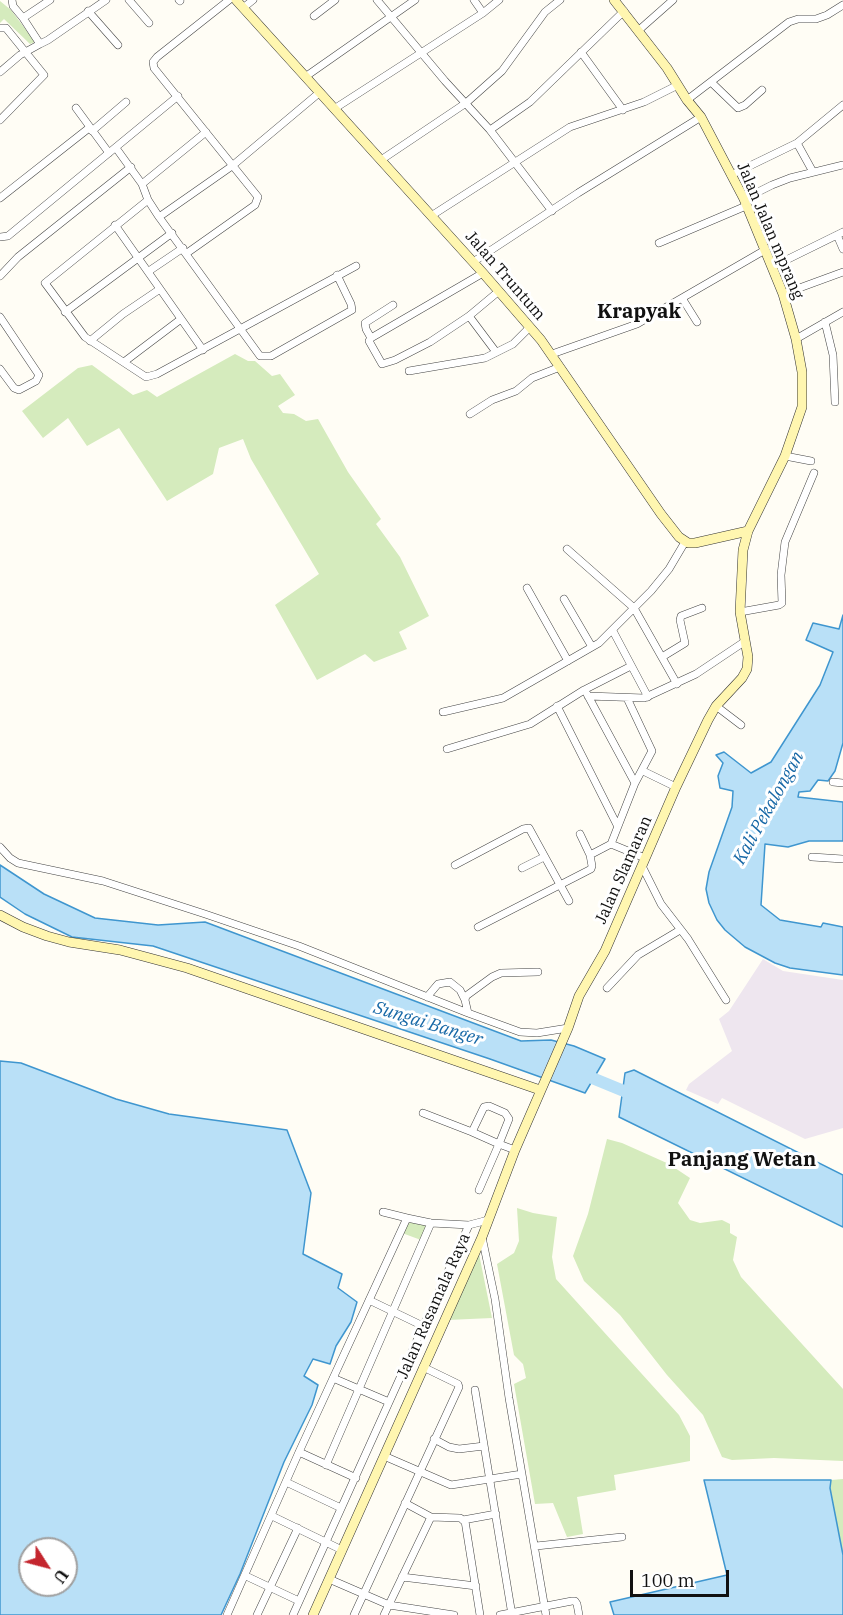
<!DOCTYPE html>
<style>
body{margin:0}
#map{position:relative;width:843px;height:1615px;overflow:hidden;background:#fffdf5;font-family:"IBM Plex Serif",serif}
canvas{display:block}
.north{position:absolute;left:18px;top:1537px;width:60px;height:60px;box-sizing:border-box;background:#fff;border:2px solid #a0a0a0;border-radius:50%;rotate:126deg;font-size:16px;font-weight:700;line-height:24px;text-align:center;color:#111}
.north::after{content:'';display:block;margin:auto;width:21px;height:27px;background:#c4262e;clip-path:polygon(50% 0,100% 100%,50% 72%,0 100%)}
.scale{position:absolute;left:630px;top:1570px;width:99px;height:27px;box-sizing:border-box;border:3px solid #111;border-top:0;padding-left:8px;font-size:18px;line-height:21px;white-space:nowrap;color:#111;-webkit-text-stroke:4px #fff;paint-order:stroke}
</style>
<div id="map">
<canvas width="843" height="1615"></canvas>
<div class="north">U</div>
<div class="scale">100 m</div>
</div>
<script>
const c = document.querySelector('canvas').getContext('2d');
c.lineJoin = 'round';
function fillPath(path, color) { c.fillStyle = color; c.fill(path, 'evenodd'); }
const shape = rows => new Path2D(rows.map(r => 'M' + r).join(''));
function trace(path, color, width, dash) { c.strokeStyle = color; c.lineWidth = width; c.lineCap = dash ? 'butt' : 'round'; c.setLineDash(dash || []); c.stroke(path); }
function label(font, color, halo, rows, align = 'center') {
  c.font = font + ' "IBM Plex Serif",serif'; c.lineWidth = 6; c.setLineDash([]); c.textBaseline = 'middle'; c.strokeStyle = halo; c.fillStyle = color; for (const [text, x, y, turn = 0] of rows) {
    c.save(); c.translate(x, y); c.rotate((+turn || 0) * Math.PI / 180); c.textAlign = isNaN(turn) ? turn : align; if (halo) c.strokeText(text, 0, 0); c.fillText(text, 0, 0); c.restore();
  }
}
fillPath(shape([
 [763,959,783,971,843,980,843,1128,805,1139,722,1098,718,1104,686,1090,689,1084,732,1051,719,1019,729,1011]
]), '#eee6ef');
fillPath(shape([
 [0,1,11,10,35,42,30,44,4,19,0,23],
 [235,354,248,361,255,361,272,376,280,374,295,395,278,406,283,413,294,414,306,421,318,419,348,472,381,519,376,524,400,557,429,616,399,632,407,649,374,662,365,654,317,680,275,605,319,574,251,459,243,439,219,448,213,474,167,501,119,428,87,446,68,418,43,438,22,411,78,368,92,365,133,395,147,390,157,397],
 [607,1139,622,1143,669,1164,690,1178,678,1203,690,1220,700,1223,722,1220,730,1224,730,1233,737,1237,733,1260,741,1277,843,1389,843,1461,774,1458,732,1460,722,1457,703,1415,667,1375,620,1315,584,1281,573,1256,588,1214],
 [517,1208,533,1213,557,1217,552,1257,556,1279,679,1415,690,1436,690,1461,614,1475,616,1490,577,1497,583,1534,567,1537,553,1503,535,1504,514,1384,526,1378,523,1364,514,1355,497,1264,514,1253,519,1241],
 [413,1221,428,1224,421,1240,402,1233,406,1224],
 [478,1249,492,1318,447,1320],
 [843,1479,843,1555,830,1488,831,1480]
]), '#d5ebbd');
const water = shape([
 [843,615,843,743,835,771,828,781,818,780,810,791,799,792,798,797,843,802,843,841,809,841,788,847,765,844,761,905,780,920,821,927,823,923,843,927,843,975,790,968,775,963,745,947,725,930,717,920,709,903,706,889,709,872,732,807,733,791,720,788,718,776,723,763,716,755,724,752,751,773,771,762,820,685,833,652,806,640,813,623,839,629,843,615],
 [0,865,44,894,95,918,158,925,205,922,521,1041,551,1040,574,1046,605,1059,585,1093,490,1059,153,946,72,937,25,914,0,897,0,865],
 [0,1061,21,1063,116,1099,169,1114,287,1130,311,1193,303,1254,342,1274,338,1288,357,1302,351,1322,336,1346,330,1364,313,1359,304,1376,318,1385,312,1405,284,1462,240,1574,221,1615,0,1615,0,1061],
 [30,1549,66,1549,66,1585,30,1585,30,1549],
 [634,1070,843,1175,843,1227,619,1117,625,1073,634,1070],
 [704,1480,831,1480,830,1488,843,1555,843,1615,614,1615,610,1602,727,1575,704,1480]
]);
fillPath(water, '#b9e0f7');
trace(water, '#3f96cf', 1.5);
trace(shape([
 [580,1073,636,1096]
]), '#b9e0f7', 12);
const street = shape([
 [12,0,13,6,23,18],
 [50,0,23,18,40,44,48,40,106,0],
 [129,0,149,23],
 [179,0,180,1],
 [377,0,445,81,490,130,552,211],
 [474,0,483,13],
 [243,8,253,0],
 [88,11,118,45],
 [314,16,335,0],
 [0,28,6,28,44,75,0,120],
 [639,30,673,0],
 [581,52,623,110],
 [0,72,20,55,40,44],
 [305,77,415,0],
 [711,82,738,108,745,105,762,90],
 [687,100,789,22,798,19,816,19,827,15,843,5],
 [76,108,109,153],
 [334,109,483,13,499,0],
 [490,130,530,102,624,11],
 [92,131,126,102],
 [797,143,813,172],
 [116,148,142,184,148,200,159,217,260,356,271,356,352,310,351,304,337,275],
 [381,160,466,103,502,71,545,12,560,0],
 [731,175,797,143,843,105],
 [142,184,206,132],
 [0,198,89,128],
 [744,199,772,185,790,178,843,165],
 [148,200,45,283,85,337,146,377,157,374,356,266],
 [431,216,570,127,644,102,678,85],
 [159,217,232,166,319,93],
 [115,225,203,350],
 [837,235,843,249],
 [0,237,8,236,178,96],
 [659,243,746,206],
 [187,253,255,205,258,197,154,68,153,62,157,57,229,0],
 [473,262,578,193,701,117],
 [772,267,843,232],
 [149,271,183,248],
 [483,273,371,338,369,341,382,364,395,360,430,342,469,316,499,291],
 [0,276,18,257,131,167],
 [783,294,843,272],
 [682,298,697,322],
 [65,312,172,233],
 [469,316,496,352],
 [0,317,39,375,36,381,19,390,14,388,0,369],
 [825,322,833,355,835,402],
 [371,338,366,329,365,323,393,305],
 [796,339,843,312],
 [90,341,123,314,160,289],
 [552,354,637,324,765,250],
 [124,362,181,319],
 [409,371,485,358,513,344,530,327],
 [470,414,492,400,516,391,532,378,560,367],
 [785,456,811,461],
 [567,549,634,608,677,684],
 [527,588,568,661],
 [564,599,592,647],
 [740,612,779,605,782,603,781,575,785,542,814,473],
 [613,631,648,697],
 [662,657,685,643,680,620,681,616,702,608],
 [587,694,635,783],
 [588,696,644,698,696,674,744,642],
 [627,698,652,751,635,783,611,844,645,858],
 [557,706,617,825],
 [716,706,741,725],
 [443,712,503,698,599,643,651,591,669,569,685,542],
 [447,749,530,724,584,690,631,666],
 [643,771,676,787],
 [833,782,843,783],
 [580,834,590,855],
 [0,847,10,858,18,863,103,881,205,914,299,946,468,1013],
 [812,857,843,859],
 [455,865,523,829,529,828,569,901],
 [642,866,661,904,688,939,726,1000],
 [522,868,544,857],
 [478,927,591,869,592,866,590,855,611,844],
 [538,972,501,973,492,977,466,996,465,1000,468,1013,520,1032,537,1033,568,1028],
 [607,988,638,955,680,930],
 [427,997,438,984,450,982,460,990,465,1000],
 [423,1113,472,1132],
 [479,1190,499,1144,509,1119,505,1113,489,1106,484,1107,472,1132,499,1144,515,1150],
 [383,1212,407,1218],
 [482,1237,495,1299,509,1398,546,1615],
 [369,1300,423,1326],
 [333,1378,389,1402],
 [475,1390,512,1615],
 [434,1439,449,1447,459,1449,484,1446],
 [299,1452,356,1478],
 [384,1456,451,1485,522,1474],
 [326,1465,431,1223],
 [286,1482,341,1508],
 [405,1503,431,1517,460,1518,465,1521,480,1615],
 [272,1516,342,1550],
 [463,1520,496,1514],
 [536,1546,622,1537],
 [246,1576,299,1601],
 [402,1577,476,1586],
 [329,1579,389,1605,454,1615],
 [227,1615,299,1452,407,1218,431,1223,469,1225],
 [257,1615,298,1528],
 [293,1615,469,1225,488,1220],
 [354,1615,459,1387,458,1384,423,1367],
 [384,1615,431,1517],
 [500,1615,572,1601,575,1601,577,1604,579,1615]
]);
const secondary = shape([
 [236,0,483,273,541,340,661,514,679,537,688,543,695,543,748,531],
 [0,915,23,927,47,936,69,942,120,950,187,968,540,1090],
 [313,1615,482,1237,515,1150,568,1028,579,996,605,951,676,787,708,720,716,706,742,678,747,669,748,657,740,612,743,550,748,531,785,456,802,407,802,372,796,339,783,294,744,199,701,117,687,100,667,68,614,0]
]);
trace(street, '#444', 8);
trace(secondary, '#333', 10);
trace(street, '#fff', 7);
trace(secondary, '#fff6b0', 9);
label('16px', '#111', '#fff', [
 ["Jalan Jalan mprang",770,231,67],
 ["Jalan Truntum",505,276,49],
 ["Jalan Slamaran",624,870,-66],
 ["Jalan Rasamala Raya",434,1306,-66]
]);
label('italic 18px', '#1768a6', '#fff', [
 ["Kali Pekalongan",769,808,-61],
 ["Sungai Banger",428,1024,17]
]);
label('bold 20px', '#111', '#fff', [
 ["Krapyak",639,312],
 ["Panjang Wetan",742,1160]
]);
</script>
